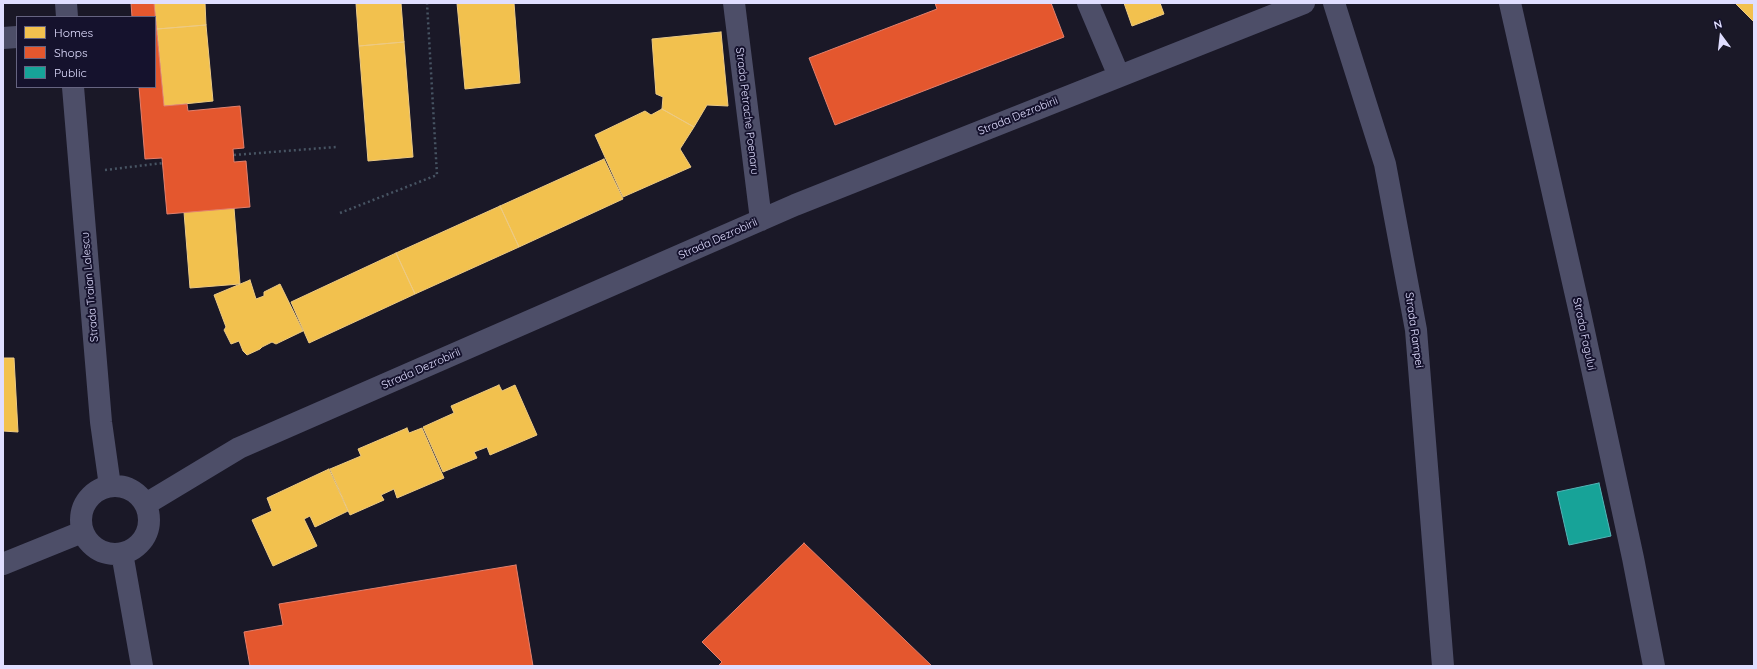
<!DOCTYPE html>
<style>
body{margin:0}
#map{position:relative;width:1757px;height:669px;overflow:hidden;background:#1a1827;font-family:Quicksand,sans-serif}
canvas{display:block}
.frame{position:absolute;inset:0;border:4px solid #e0deff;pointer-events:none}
.legend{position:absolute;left:16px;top:16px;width:140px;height:72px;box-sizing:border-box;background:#15122d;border:1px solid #666481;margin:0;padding:5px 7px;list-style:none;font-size:12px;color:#e0deff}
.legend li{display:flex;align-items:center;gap:8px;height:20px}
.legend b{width:20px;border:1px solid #666481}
.north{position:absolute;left:1701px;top:16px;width:40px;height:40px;-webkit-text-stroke:3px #15122d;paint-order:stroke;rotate:345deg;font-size:11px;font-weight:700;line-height:16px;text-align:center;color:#e0deff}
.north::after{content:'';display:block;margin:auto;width:14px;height:18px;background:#e0deff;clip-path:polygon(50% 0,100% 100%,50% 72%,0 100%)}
</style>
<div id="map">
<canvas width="1757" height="669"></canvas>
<div class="frame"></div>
<ul class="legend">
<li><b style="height:11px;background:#f2c14e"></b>Homes</li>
<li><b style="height:11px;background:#e4572e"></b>Shops</li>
<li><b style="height:11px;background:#17a398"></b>Public</li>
</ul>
<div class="north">N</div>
</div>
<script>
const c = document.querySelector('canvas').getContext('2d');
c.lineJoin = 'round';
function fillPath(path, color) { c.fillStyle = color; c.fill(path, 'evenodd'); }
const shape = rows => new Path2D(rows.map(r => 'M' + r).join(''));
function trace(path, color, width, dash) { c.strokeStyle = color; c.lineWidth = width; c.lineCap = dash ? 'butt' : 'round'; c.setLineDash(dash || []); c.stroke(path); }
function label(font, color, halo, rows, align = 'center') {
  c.font = font + ' Quicksand,sans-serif'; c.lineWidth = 4; c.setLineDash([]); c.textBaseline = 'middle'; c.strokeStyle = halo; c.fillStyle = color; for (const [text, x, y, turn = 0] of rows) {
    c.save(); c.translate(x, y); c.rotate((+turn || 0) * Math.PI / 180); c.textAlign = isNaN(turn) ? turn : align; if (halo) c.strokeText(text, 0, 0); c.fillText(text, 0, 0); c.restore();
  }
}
const homes = shape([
 [154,3,205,3,206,25,157,29,154,3],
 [356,3,401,3,404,42,359,46,356,3],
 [457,3,514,3,520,83,465,89,457,3],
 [1124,3,1160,3,1164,14,1132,26,1124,3],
 [1735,3,1754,3,1754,22,1735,3],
 [206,25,213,101,164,106,157,29,206,25],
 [721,32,728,106,707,105,694,127,662,109,663,97,656,94,652,39,721,32],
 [404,42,413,157,368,161,359,46,404,42],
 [662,109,694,127,680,149,691,167,623,197,595,135,645,111,651,115,662,109],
 [604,159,623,199,519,247,500,206,604,159],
 [500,206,519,247,415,294,396,253,500,206],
 [234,208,240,284,190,288,184,212,234,208],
 [396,253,415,294,309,343,291,302,396,253],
 [250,280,256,299,264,296,264,292,280,284,303,331,276,344,272,342,262,347,260,349,247,355,243,351,239,341,231,344,224,330,226,327,214,295,250,280],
 [3,358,14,358,18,432,3,431,3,358],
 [499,385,502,391,515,385,537,435,490,455,487,447,474,452,477,458,443,472,423,427,454,413,451,406,499,385],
 [407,428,409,433,422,428,444,478,397,498,394,489,381,495,384,500,350,515,330,469,361,456,358,449,407,428],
 [329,469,348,511,315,527,310,516,304,519,317,546,273,566,252,520,272,511,267,498,329,469]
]);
fillPath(homes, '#f2c14e');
trace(homes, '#edca83', 1);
const shops = shape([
 [131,3,154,3,164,106,187,104,188,111,240,106,244,148,233,149,234,162,246,161,250,207,167,214,162,158,145,159,139,87,155,87,155,17,132,17,131,3],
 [935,3,1051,3,1064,37,835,125,809,58,937,9,935,3],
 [804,543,932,666,718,666,722,662,702,642,804,543],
 [516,565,533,666,250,666,244,632,283,625,279,604,516,565]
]);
fillPath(shops, '#e4572e');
trace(shops, '#e3806d', 1);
const public = shape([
 [1599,483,1611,536,1569,545,1557,492,1599,483]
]);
fillPath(public, '#17a398');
trace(public, '#53b5b7', 1);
trace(shape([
 [234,155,336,147],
 [105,170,163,163],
 [340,213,437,175,427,3]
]), '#475463', 2.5, [2, 3]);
trace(shape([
 [66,3,67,17],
 [734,3,761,220],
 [1088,3,1119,76],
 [1334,3,1385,164,1416,330,1443,666],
 [1510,3,1580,313,1633,558,1654,666],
 [3,38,17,37],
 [73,87,101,422,110,486],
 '81 520a34 34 0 1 1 68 0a34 34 0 1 1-68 0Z',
 [146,504,239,448,795,205,1304,3],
 [122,553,142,666],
 [3,564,82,532]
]), '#4d4e68', 22);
label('11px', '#e0deff', '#15122d', [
 ["Strada Petrache Poenaru",747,111,83],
 ["Strada Dezrobirii",1018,116,-22],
 ["Strada Dezrobirii",718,239,-24],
 ["Strada Traian Lalescu",90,287,-95],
 ["Strada Rampei",1414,330,82],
 ["Strada Fagului",1584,334,78],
 ["Strada Dezrobirii",421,369,-24]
]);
</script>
